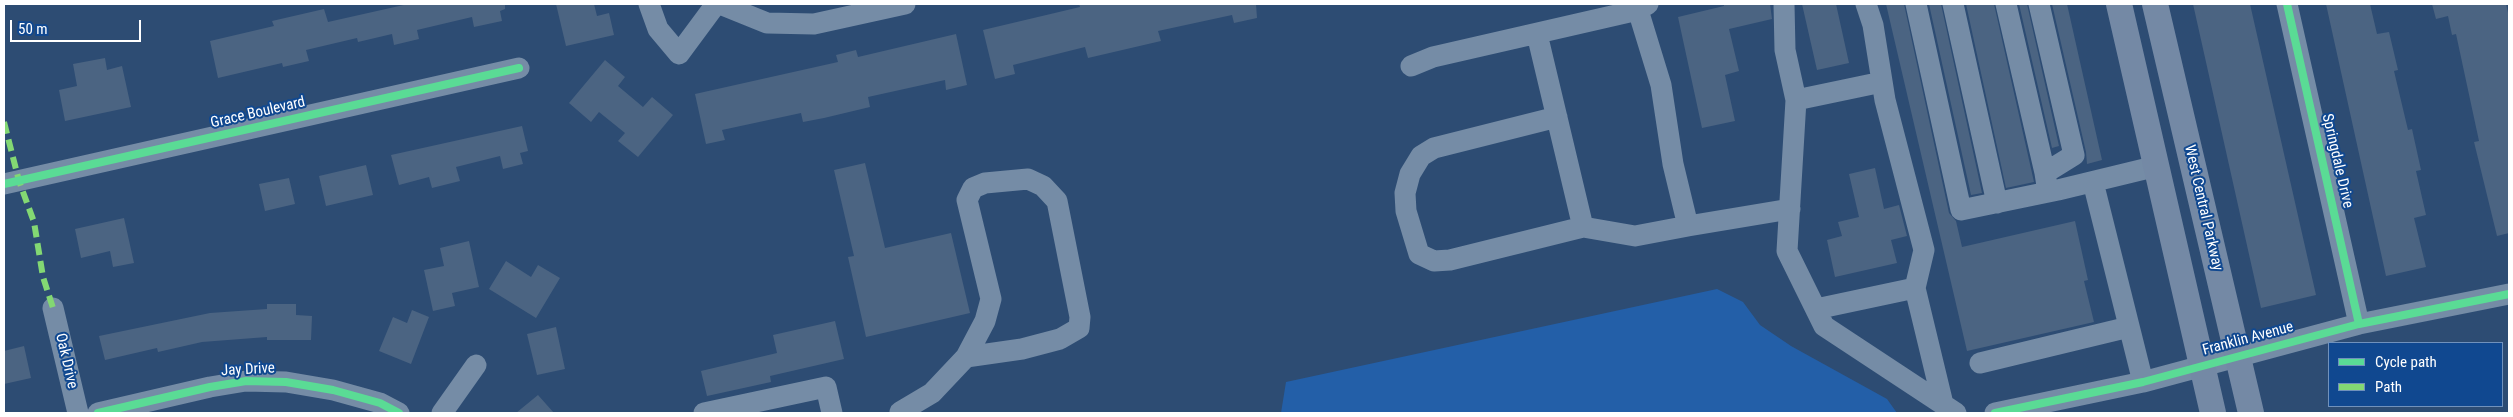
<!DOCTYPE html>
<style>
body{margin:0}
#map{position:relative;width:2513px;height:417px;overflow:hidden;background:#2d4c73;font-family:"Roboto Condensed",sans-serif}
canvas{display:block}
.frame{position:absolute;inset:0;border:5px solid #fff;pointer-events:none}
.legend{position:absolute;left:2328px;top:342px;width:175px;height:65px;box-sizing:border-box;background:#104890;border:1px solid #7091bc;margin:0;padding:6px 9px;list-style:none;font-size:15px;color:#fff}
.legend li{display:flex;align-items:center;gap:10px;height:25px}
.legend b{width:25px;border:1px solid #7091bc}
.scale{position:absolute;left:10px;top:20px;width:131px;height:22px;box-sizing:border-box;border:2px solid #fff;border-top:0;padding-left:6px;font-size:15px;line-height:18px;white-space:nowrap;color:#fff;-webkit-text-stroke:4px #104890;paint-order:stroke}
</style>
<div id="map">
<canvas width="2513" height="417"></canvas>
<div class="frame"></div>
<ul class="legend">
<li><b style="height:6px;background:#5adb95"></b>Cycle path</li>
<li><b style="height:6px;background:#83d873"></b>Path</li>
</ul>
<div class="scale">50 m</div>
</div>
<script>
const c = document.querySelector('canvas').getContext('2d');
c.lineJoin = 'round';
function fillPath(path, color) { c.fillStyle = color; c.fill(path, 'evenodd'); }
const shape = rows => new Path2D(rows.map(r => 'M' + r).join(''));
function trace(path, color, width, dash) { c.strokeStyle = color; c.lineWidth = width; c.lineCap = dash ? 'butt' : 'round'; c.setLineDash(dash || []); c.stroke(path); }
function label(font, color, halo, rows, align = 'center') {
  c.font = font + ' "Roboto Condensed",sans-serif'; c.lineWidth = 4; c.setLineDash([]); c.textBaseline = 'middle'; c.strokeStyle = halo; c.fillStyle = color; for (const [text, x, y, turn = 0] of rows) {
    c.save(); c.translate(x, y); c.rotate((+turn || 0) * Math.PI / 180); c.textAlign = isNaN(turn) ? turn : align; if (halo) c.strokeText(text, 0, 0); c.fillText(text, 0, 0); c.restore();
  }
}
fillPath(shape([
 [1717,289,1743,302,1760,325,1791,346,1887,399,1897,413,1281,413,1286,382]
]), '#235fa8');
fillPath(shape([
 [408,4,505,4,505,9,500,11,502,21,474,27,472,17,417,30,419,39,394,45,392,34,358,42,357,38,306,50,309,61,283,67,282,63,218,78,210,41,274,26,272,21,324,9,328,22],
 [556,4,594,4,597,16,609,13,614,35,566,46],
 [1079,4,1256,4,1257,18,1234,23,1232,15,1158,31,1161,41,1088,58,1085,47,1013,65,1015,74,995,79,983,30,1080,7],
 [1724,4,1770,4,1772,19,1729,29,1739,71,1725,75,1735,121,1702,128,1678,17,1724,6],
 [1802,4,1836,4,1849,63,1817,70],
 [1886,4,1904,4,1949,213,1956,221,1962,247,2075,221,2088,280,2084,281,2094,322,1967,351],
 [1929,4,1941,4,1982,193,1971,195],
 [1966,4,1994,4,2034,182,2006,188],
 [2019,4,2027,4,2059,146,2052,148],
 [2052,4,2067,4,2102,160,2087,164,2086,152],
 [2193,4,2250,4,2316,295,2261,308],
 [2326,4,2370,4,2377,34,2389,32,2398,70,2394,71,2408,130,2412,129,2421,170,2416,171,2426,215,2414,218,2426,267,2386,276],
 [2432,4,2506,4,2509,17,2509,233,2497,236,2474,142,2479,141,2456,34,2452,35,2448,16,2436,19],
 [956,34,967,85,946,90,945,80,868,97,870,107,824,118,803,122,801,113,722,130,725,140,706,144,695,94,838,62,836,55,856,50,858,57],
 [105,58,107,70,122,66,131,107,65,121,59,90,77,86,73,64],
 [605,60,625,77,618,86,643,107,652,97,673,115,638,157,618,141,625,133,599,112,591,122,569,103],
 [522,126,528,151,520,153,523,164,503,169,500,156,456,167,460,181,432,188,429,177,399,185,391,155],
 [865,163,885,248,951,233,970,313,866,337,848,257,854,256,834,170],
 [366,165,373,195,326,206,319,176],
 [1875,168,1884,209,1899,205,1907,236,1891,240,1897,263,1835,277,1827,240,1842,236,1838,222,1859,217,1849,174],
 [289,178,295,204,265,211,259,184],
 [124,218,134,263,113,267,110,251,81,258,75,229],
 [469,241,479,287,452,293,455,306,433,311,424,270,444,266,440,248],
 [506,261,531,277,538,265,560,278,536,318,489,289],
 [267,304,296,304,296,315,312,316,311,340,267,340,267,337,202,342,158,352,157,348,105,360,99,336,210,313,267,309],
 [412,310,429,317,411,364,379,351,393,317,407,323],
 [835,321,844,359,770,376,771,382,707,396,701,371,777,353,773,335],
 [556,327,565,369,537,375,527,334],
 [24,346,31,378,4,384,4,351],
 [538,395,554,413,516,413]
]), '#4b6482');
trace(shape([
 [649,4,658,29,679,54,716,4],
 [720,4,767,23,814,24,905,4],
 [1784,4,1785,50,1796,100,1787,251,1824,326,1956,413],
 [1866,4,1873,25,1885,100,1924,250,1915,288,1943,404],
 [1916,4,1961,210,2058,190,2157,166],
 [1953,4,1997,203],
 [2006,4,2045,173],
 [2039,4,2074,155,2045,173,2048,192],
 [2287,4,2359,324],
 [1537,34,1583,227,1450,260,1434,261,1419,254,1406,211,1405,193,1410,174,1421,156,1434,148,1557,117],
 [1411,66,1433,57,1638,10,1648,4],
 [1796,100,1882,82],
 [2093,182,2143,382],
 [4,184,519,68],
 [1688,226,1790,209],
 [1583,227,1635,236,1688,226,1673,164,1661,85,1638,10],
 [53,308,78,413],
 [1816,309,1915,288],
 [1980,363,2129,327],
 [900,412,932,393,966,357,985,321,991,299,967,200,973,188,985,183,1028,179,1043,186,1057,201,1080,317,1079,328,1060,339,1022,349,966,357],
 [98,413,210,387,246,381,286,382,333,390,380,403,399,413],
 [442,413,476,365],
 [704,413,826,387,832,413],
 [1995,413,2143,382,2359,324,2509,294]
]), '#758ca6', 21);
trace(shape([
 [2119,4,2213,413],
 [2155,4,2251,413]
]), '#7489a5', 26);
trace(shape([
 [4,122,19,181,34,222,43,277,53,308]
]), '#83d873', 6, [12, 6]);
trace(shape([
 [2287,4,2359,324],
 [4,184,519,68],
 [98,413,210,387,246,381,286,382,333,390,380,403,399,413],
 [1995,413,2143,382,2359,324,2509,294]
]), '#5adb95', 8);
label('15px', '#fff', '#104890', [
 ["Grace Boulevard",258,113,-13],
 ["Springdale Drive",2337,161,77],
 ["West Central Parkway",2203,208,77],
 ["Franklin Avenue",2248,339,-15],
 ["Oak Drive",66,361,77],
 ["Jay Drive",248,370,-3]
]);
</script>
